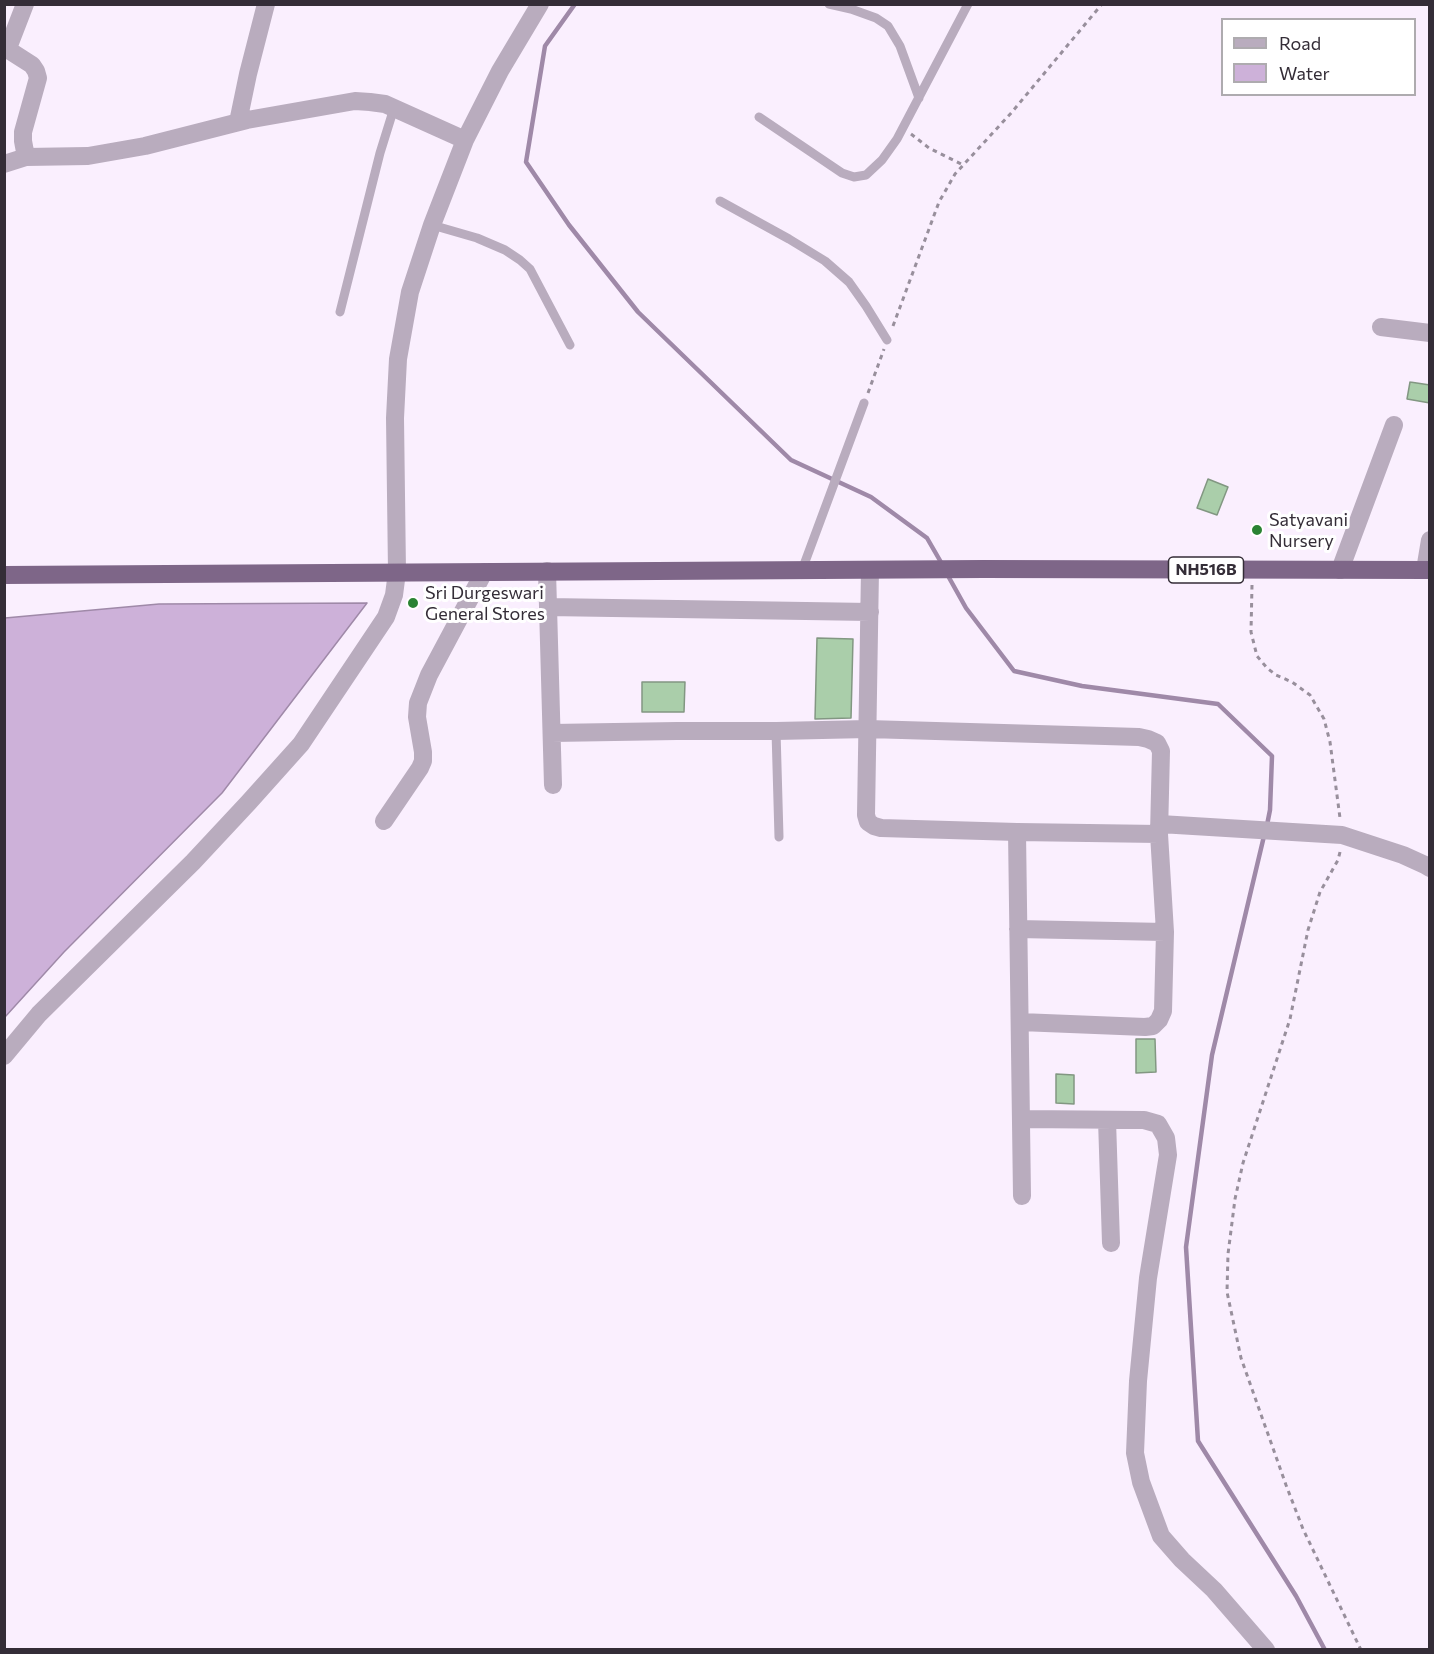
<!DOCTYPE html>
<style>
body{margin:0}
#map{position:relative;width:1434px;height:1654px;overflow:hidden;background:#faeffe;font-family:Commissioner,sans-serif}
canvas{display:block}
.frame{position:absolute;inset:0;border:6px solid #342d37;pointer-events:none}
.legend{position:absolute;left:1221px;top:18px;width:195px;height:78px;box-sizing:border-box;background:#fff;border:2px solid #aeabaf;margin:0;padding:8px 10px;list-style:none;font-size:18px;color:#342d37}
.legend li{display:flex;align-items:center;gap:12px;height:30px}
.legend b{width:30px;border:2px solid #aeabaf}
</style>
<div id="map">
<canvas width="1434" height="1654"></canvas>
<div class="frame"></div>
<ul class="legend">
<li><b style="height:8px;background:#b9acbe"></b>Road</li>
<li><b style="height:16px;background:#cdb1d9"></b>Water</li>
</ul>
</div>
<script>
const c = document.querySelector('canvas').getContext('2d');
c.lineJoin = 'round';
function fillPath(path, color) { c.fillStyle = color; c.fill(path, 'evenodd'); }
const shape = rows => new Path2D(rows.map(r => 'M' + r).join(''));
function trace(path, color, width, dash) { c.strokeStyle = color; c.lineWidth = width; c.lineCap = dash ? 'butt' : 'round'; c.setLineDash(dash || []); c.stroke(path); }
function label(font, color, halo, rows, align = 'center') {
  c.font = font + ' Commissioner,sans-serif'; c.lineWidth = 6; c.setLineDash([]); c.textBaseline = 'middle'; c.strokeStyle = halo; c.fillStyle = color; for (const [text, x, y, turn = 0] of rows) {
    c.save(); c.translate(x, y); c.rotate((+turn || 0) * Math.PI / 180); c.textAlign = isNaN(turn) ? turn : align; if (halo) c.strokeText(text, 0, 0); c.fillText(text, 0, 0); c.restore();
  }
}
const water = shape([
 [367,603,222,793,64,952,5,1017,5,618,159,604,367,603]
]);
fillPath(water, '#cdb1d9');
trace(water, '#9f89a8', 1.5);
trace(shape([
 [575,4,545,46,526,162,569,225,638,312,791,460,871,497,927,538,942,564],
 [947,574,966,608,1014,671,1082,686,1218,704,1272,756,1270,810,1267,825],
 [1264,836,1212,1055,1186,1247,1198,1441,1296,1596,1325,1650]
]), '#9f89a8', 4.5);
const building = shape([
 [1410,382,1430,385,1430,403,1407,399,1410,382],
 [1208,479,1228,487,1217,515,1197,508,1208,479],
 [817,638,853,639,851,718,815,719,817,638],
 [642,682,685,682,684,712,642,712,642,682],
 [1136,1039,1155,1039,1156,1072,1136,1073,1136,1039],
 [1056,1074,1074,1075,1074,1104,1056,1103,1056,1074]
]);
fillPath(building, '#aaceaa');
trace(building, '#829782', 1.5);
trace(shape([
 [911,134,929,148,963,165],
 [893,326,939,202,955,174,1012,112,1102,4],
 [868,393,884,349],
 [1252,585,1251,632,1257,656,1267,668,1276,675,1292,682,1310,695,1324,719,1330,742,1340,818],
 [1340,852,1338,860,1320,892,1308,930,1290,1019,1243,1163,1235,1199,1228,1254,1227,1292,1241,1358,1286,1485,1303,1529,1361,1650]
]), '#988f9c', 3, [4.5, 4.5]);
trace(shape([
 [829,4,851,9,876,18,888,26,900,46,919,98],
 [759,117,842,173,854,177,866,175,882,160,897,139,968,4],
 [720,201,789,239,825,261,849,282,866,306,887,340],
 [432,225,477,238,505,250,520,260,530,269,570,345],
 [340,312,380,153,394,108],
 [802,570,864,403],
 [776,731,779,837]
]), '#b9acbe', 9);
trace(shape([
 [4,47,32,65,36,71,38,78,23,132,23,141,26,157],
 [8,48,25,4],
 [238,122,248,74,266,4],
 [4,164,26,157,88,156,145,146,247,120,355,101,370,102,385,104,465,140],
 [1381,327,1430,333],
 [870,570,866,815,868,822,874,826,881,828,1017,832,1159,834],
 [1340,570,1394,425],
 [1425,570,1430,540],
 [547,571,553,785],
 [548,607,870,612],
 [552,733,677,731,776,731,868,729,1139,737,1148,739,1157,743,1161,751,1159,834,1165,932,1163,1011,1159,1020,1153,1026,1145,1027,1020,1022],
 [384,821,420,768,423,761,423,752,417,717,418,703,429,675,484,572],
 [1160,824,1342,835,1403,855,1425,865,1430,868],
 [1017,832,1022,1196],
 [1018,929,1165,932],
 [4,1056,39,1014,193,862,249,802,301,744,386,617,394,595,397,572,395,418,398,359,410,292,432,225,465,140,500,71,540,4],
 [1021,1119,1144,1120,1158,1124,1166,1138,1168,1155,1148,1278,1138,1381,1135,1453,1141,1482,1161,1536,1182,1560,1214,1590,1266,1650],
 [1107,1120,1111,1243]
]), '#b9acbe', 18);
trace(shape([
 [4,575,983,569,1430,570]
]), '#7e6688', 18);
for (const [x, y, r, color] of [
 [1257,530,6,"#2a8333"],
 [413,603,6,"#2a8333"]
]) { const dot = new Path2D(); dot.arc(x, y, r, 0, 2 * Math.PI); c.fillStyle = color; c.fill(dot); trace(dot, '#fff', 2); }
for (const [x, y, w] of [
 [1206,570,75]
]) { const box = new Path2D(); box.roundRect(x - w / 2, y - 13, w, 26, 4.5); c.fillStyle = '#fff'; c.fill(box); trace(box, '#342d37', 1.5); }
label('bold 16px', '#342d37', null, [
 ["NH516B",1206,570]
]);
label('18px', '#342d37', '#fff', [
 ["Satyavani",1269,520],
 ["Nursery",1269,541],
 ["Sri Durgeswari",425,593],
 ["General Stores",425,614]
], 'left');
</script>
